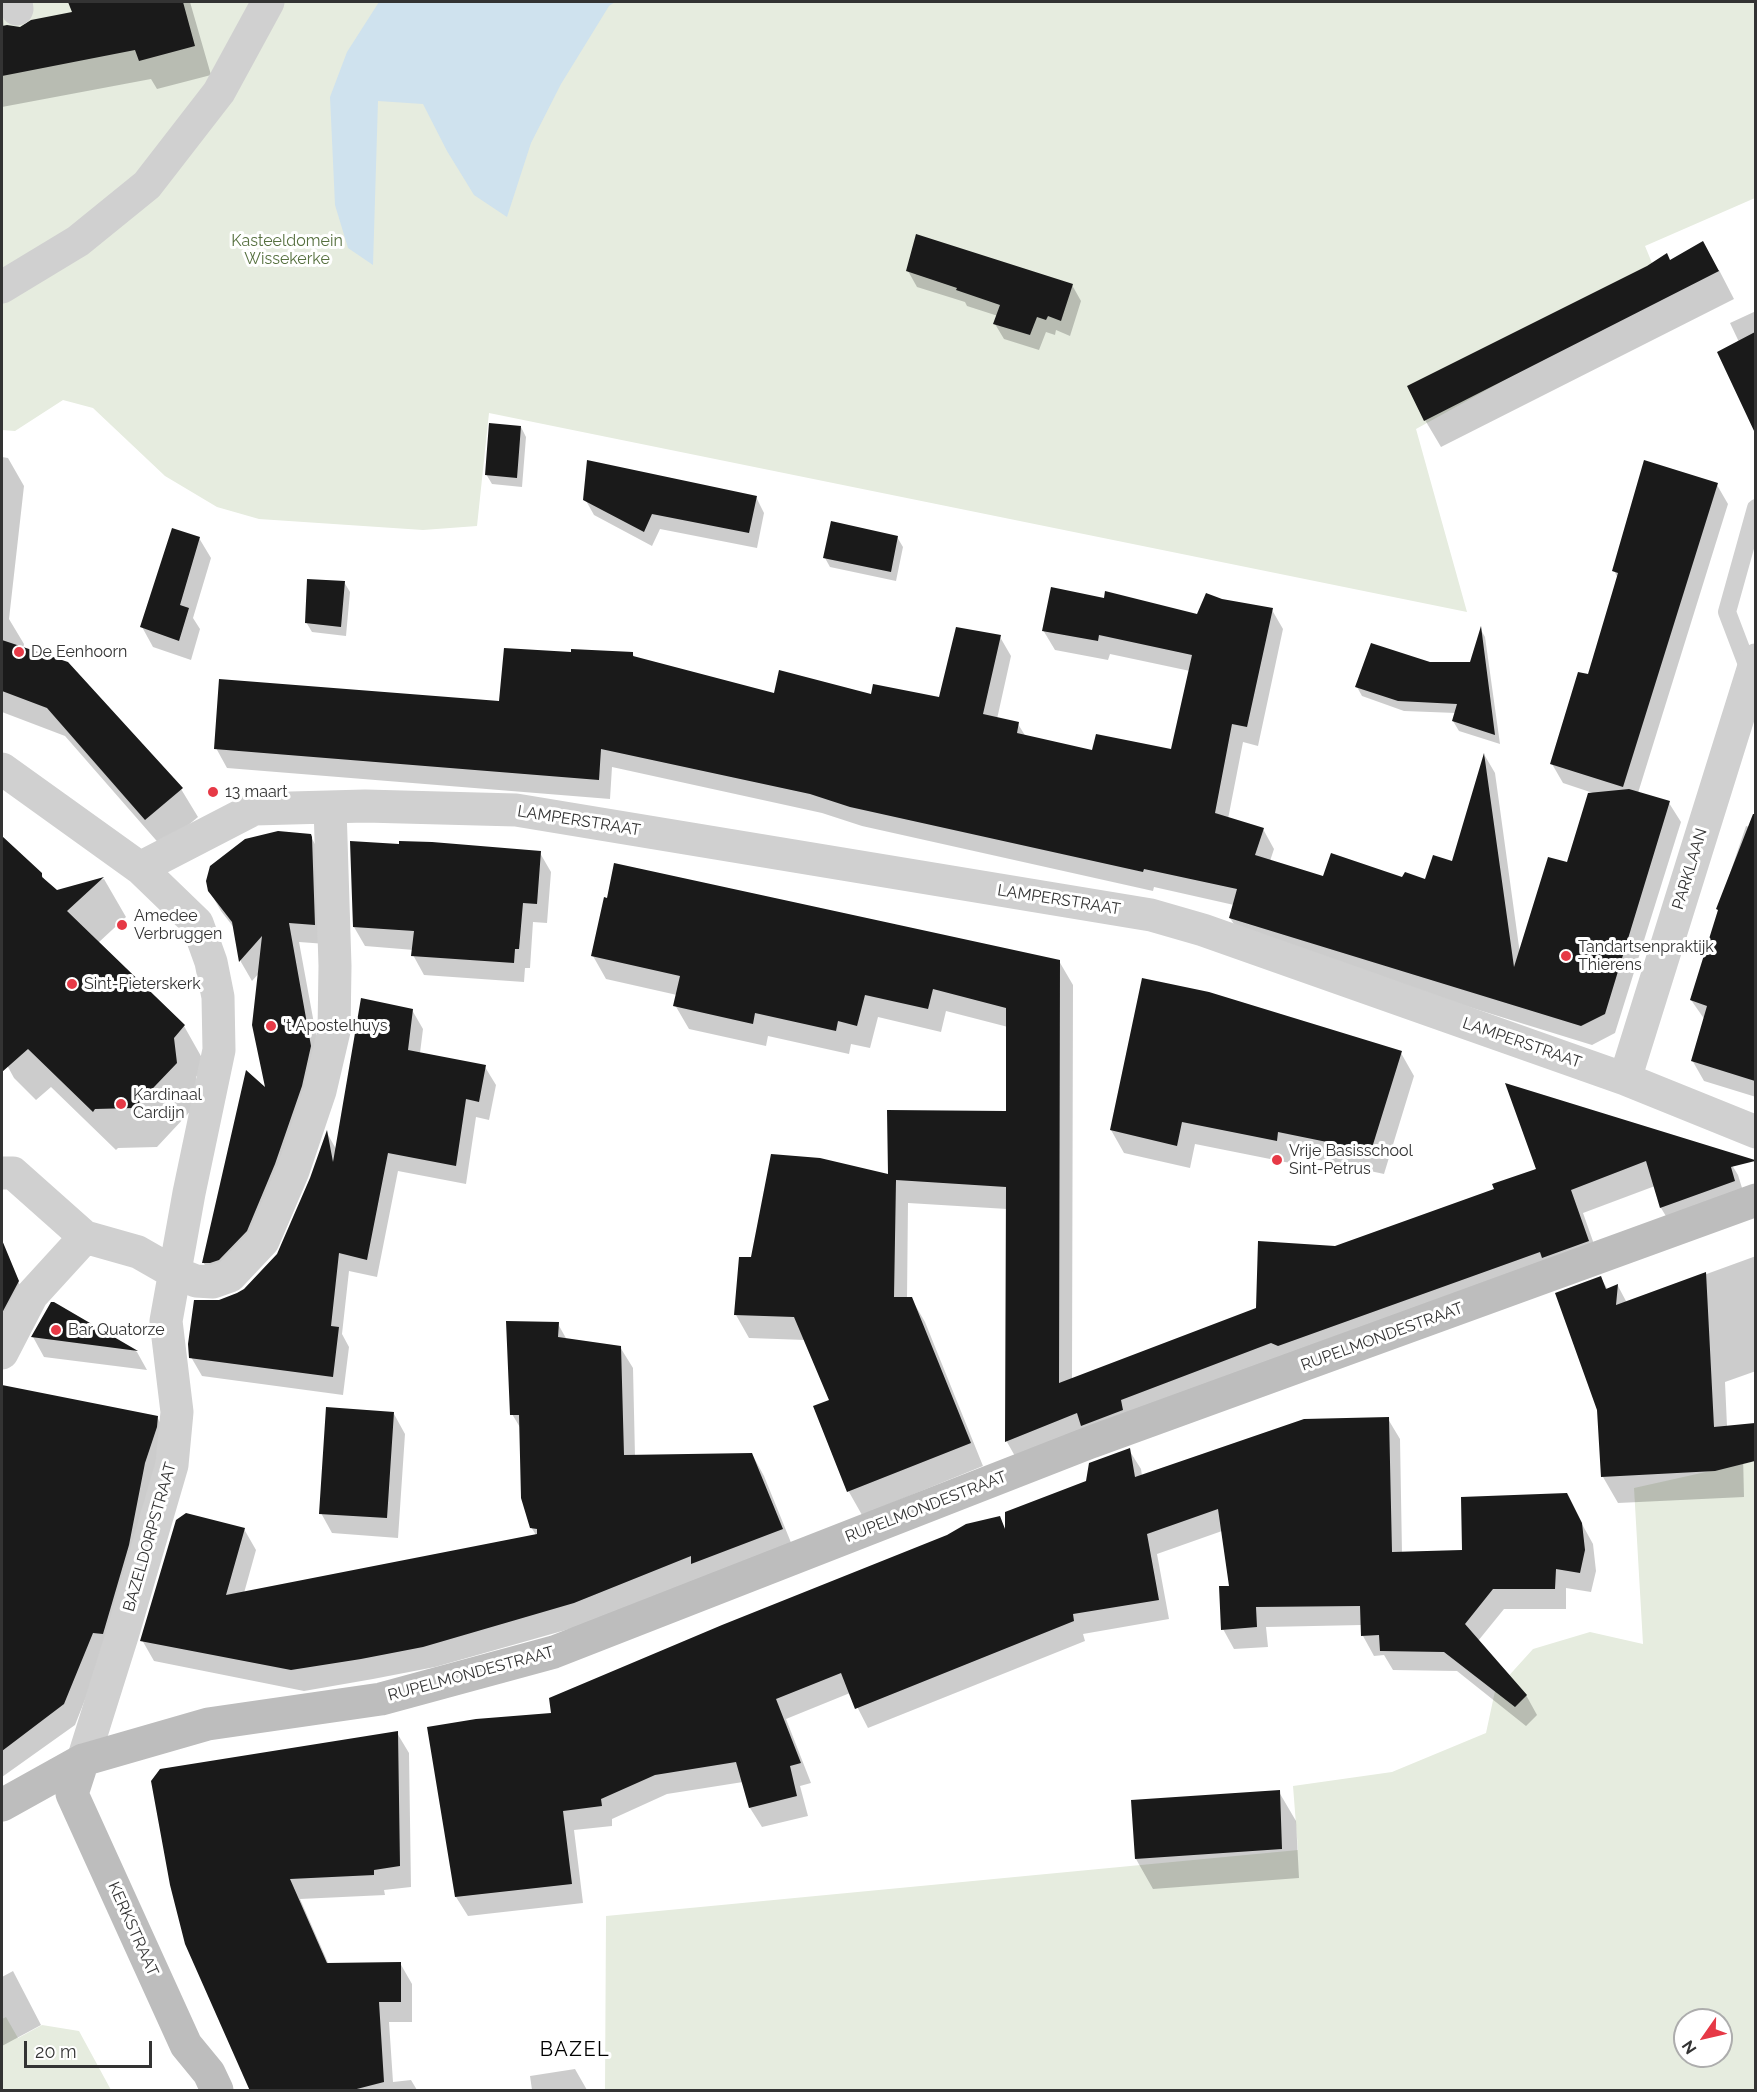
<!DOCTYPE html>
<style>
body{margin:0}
#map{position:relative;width:1757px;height:2092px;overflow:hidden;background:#fff;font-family:Raleway,sans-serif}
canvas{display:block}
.frame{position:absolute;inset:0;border:3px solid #333;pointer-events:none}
.north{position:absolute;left:1673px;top:2008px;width:60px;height:60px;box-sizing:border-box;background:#fff;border:2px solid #adadad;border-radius:50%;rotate:236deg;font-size:16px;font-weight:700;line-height:24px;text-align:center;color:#333}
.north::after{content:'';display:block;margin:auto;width:21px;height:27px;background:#e63946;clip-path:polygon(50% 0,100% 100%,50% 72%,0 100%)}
.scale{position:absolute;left:24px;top:2041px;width:128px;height:27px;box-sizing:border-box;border:3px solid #333;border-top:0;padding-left:8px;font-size:18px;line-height:21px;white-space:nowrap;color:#333;-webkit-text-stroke:4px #fff;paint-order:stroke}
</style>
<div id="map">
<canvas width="1757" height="2092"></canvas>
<div class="frame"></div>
<div class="north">N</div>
<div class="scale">20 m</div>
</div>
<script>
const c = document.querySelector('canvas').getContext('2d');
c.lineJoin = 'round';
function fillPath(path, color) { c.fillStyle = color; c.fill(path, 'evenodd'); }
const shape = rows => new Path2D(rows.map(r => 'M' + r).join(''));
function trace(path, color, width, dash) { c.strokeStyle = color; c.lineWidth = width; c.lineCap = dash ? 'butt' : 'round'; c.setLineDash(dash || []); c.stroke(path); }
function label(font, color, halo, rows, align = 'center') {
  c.font = font + ' Raleway,sans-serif'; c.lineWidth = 6; c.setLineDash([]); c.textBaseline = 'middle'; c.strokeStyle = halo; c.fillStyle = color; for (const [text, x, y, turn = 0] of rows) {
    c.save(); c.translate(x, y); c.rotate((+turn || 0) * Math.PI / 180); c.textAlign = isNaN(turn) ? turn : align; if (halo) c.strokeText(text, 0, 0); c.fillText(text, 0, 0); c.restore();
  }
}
fillPath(shape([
 [2,2,1755,2,1755,198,1645,246,1664,292,1416,429,1467,612,489,413,477,526,423,530,259,519,217,507,165,476,93,408,63,400,15,431,2,430],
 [1755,1461,1755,2090,605,2090,606,1916,1298,1850,1293,1786,1392,1772,1486,1733,1495,1691,1533,1649,1590,1632,1643,1644,1634,1488],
 [1685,2020,1721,2020,1721,2056,1685,2056],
 [6,2017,18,2038,42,2025,79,2031,111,2090,2,2090,2,2019]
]), '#e6ecdf');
fillPath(shape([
 [379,2,615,2,609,6,561,84,531,143,507,217,474,195,447,151,423,104,378,101,373,265,348,248,335,205,330,97,347,52]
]), '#cfe2ee');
fillPath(shape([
 [2,2,4,27,21,29,74,14,72,7,90,2,190,2,211,75,157,89,151,79,2,107],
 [1670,261,1719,270,1734,299,1441,447,1425,420],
 [908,271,1072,285,1081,301,1070,336,1056,330,1055,335,1046,332,1039,350,1004,339,995,324,998,316,967,306,965,302,917,287],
 [1756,311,1756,428,1752,422,1739,342,1730,323],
 [521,427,526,437,522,487,492,484,486,474],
 [2,457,8,458,24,486,9,619,24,644,23,649,181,789,198,817,162,847,65,736,2,712],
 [1717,485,1728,504,1638,793,1669,803,1681,822,1615,1033,1592,1045,1242,937,1230,918,1234,905,1154,887,1153,891,862,826,822,813,612,767,610,799,227,768,216,748,500,703,572,654,632,653,635,658,775,695,940,698,1000,637,1011,656,997,719,1018,724,1026,737,1093,751,1172,750,1190,671,1110,654,1108,660,1055,650,1043,630,1198,615,1222,600,1272,610,1283,629,1258,746,1243,742,1228,819,1263,829,1274,849,1270,861,1324,878,1403,878,1426,881,1453,863,1485,756,1495,773,1520,954,1568,864,1596,794,1563,783,1552,764,1589,676,1618,579,1614,570],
 [756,497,764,513,757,548,660,529,652,546,594,515,585,499],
 [897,537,903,547,896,581,830,567,825,558],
 [199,538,211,558,193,618,200,629,191,660,153,647,142,627],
 [344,582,350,592,346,636,312,632,306,622],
 [1481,630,1485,637,1500,744,1459,731,1453,721,1456,713,1404,711,1362,696,1357,687,1430,664,1471,663],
 [1746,826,1756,829,1756,1097,1704,1081,1692,1060,1705,1020,1691,1000,1719,911,1718,909],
 [310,835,321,855,326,944,299,942,322,1067,286,1185,215,1282,203,1262,268,1091,260,972,252,981,241,962,235,929,221,911,209,890],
 [2,838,41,874,46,882,56,891,104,879,126,917,98,943,184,1026,206,1065,196,1077,198,1103,157,1147,118,1148,116,1150,51,1087,36,1100,14,1078,2,1056],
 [401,846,540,853,551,872,547,923,533,922,530,968,525,968,524,982,424,975,413,955,414,950,365,946,354,927],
 [593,956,1059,961,1073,985,1072,1379,1257,1309,1335,1247,1496,1190,1538,1170,1724,1152,1738,1175,1747,1204,1675,1231,1661,1208,1655,1186,1583,1213,1601,1264,1020,1465,1007,1442,1007,1209,908,1203,907,1298,911,1298,925,1322,983,1466,862,1515,849,1492,815,1407,831,1400,805,1340,749,1338,736,1315,752,1259,890,1176,1008,1113,1008,1027,946,1011,941,1032,878,1017,870,1048,851,1044,849,1054,768,1036,766,1046,689,1029,675,1005,677,995,606,979],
 [412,1010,423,1029,420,1053,485,1067,496,1085,489,1120,476,1117,466,1184,398,1171,377,1277,349,1271,342,1334,349,1347,343,1395,202,1376,191,1357,219,1301,245,1290,278,1255,312,1179,327,1133,336,1149],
 [1401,1053,1414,1076,1384,1174,1291,1154,1290,1163,1195,1144,1190,1168,1124,1153,1111,1130],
 [1756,1256,1756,1371,1725,1382,1727,1426,1743,1454,1744,1497,1618,1503,1603,1477,1598,1410,1601,1278,1608,1290,1618,1286,1627,1303],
 [2,1269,16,1278,28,1299,2,1351],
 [54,1303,137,1352,147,1370,44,1357,33,1337],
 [558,1324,567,1340,620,1347,633,1368,635,1456,752,1454,764,1476,794,1550,587,1624,435,1667,373,1679,304,1691,154,1661,142,1640,244,1529,256,1550,244,1593,536,1535,531,1527,521,1429,512,1414],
 [2,1387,157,1417,168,1437,104,1652,75,1725,2,1777],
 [394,1414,405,1434,398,1538,332,1533,321,1513],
 [1388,1419,1400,1439,1402,1553,1464,1551,1577,1515,1593,1544,1596,1571,1591,1592,1566,1588,1566,1609,1504,1609,1478,1641,1526,1695,1537,1715,1526,1726,1457,1671,1393,1670,1384,1655,1374,1656,1363,1636,1362,1625,1266,1627,1268,1647,1234,1649,1223,1629,1231,1587,1222,1531,1157,1554,1169,1619,1083,1634,1085,1641,868,1728,850,1693,786,1719,811,1783,800,1786,808,1816,762,1827,750,1808,743,1782,667,1794,612,1819,612,1826,574,1830,583,1903,468,1916,456,1897,552,1714,999,1518,1006,1530,1088,1482,1129,1450,1141,1469,1142,1476],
 [397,1733,409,1753,411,1887,384,1890,385,1895,300,1899,329,1965,400,1963,412,1984,412,2022,389,2022,393,2082,411,2080,417,2090,253,2090,187,1944],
 [1279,1792,1296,1821,1299,1878,1153,1889,1136,1859,1132,1801],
 [13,1971,41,2025,2,2046,2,1977],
 [575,2069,587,2090,532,2090,530,2076]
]), '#0003');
fillPath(shape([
 [68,2,183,2,195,46,139,61,135,50,2,76,2,26,7,25,20,27,31,20,72,12],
 [916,234,1073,284,1061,321,1048,316,1046,320,1037,317,1030,335,993,324,1000,305,956,290,957,288,906,271],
 [1703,241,1719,271,1424,421,1407,386,1647,266,1667,253,1670,260],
 [1755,332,1755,433,1717,352],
 [489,423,521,426,517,478,485,475],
 [587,460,757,496,749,533,652,514,644,532,583,500],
 [1644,460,1718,483,1623,787,1550,764,1578,672,1588,674,1618,573,1612,571],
 [831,521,898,536,891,572,823,558],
 [172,528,200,537,180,605,189,608,179,641,140,627],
 [307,579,345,581,341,627,305,623],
 [1051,587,1104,598,1105,591,1197,614,1206,593,1222,599,1273,608,1247,727,1232,724,1215,813,1264,828,1255,855,1323,876,1331,853,1402,877,1405,872,1425,879,1433,855,1452,861,1484,753,1514,967,1548,857,1567,862,1588,793,1629,789,1670,801,1605,1014,1581,1026,1229,918,1237,889,1144,869,1143,872,850,807,810,794,601,749,599,780,214,749,219,679,499,701,504,648,571,652,571,649,633,652,633,656,774,693,779,670,871,694,873,684,939,697,956,627,1001,635,983,714,1019,722,1017,733,1092,750,1096,734,1171,749,1192,655,1099,635,1098,641,1042,631],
 [1481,626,1495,735,1452,721,1457,704,1398,701,1355,687,1371,643,1430,662,1470,662],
 [2,640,68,662,183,788,145,820,47,708,2,691],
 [1753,814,1755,814,1755,1081,1691,1061,1707,1006,1690,1000,1718,910,1716,909],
 [278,831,311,834,312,837,315,925,289,923,311,1046,302,1086,275,1164,247,1231,219,1260,210,1263,202,1263,246,1070,265,1087,252,1025,262,936,239,962,232,922,208,891,206,881,210,866,245,839],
 [2,836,42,873,42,877,57,890,104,877,67,911,185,1025,174,1038,177,1063,134,1108,95,1109,93,1112,28,1049,2,1072],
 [350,841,399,844,399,841,432,842,541,851,537,904,523,903,519,949,515,949,514,963,411,956,414,931,353,927],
 [614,863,1060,960,1059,1383,1256,1308,1258,1241,1335,1246,1494,1189,1492,1184,1536,1169,1505,1083,1755,1160,1755,1161,1731,1167,1735,1181,1660,1208,1646,1161,1571,1190,1589,1241,1542,1258,1540,1252,1278,1346,1271,1343,1121,1400,1123,1410,1081,1426,1077,1413,1005,1442,1006,1187,896,1180,894,1297,912,1297,971,1443,847,1492,813,1406,829,1400,794,1317,734,1315,739,1257,751,1257,771,1154,820,1158,888,1174,887,1110,1006,1111,1006,1008,933,989,928,1009,865,995,857,1026,838,1021,836,1031,755,1013,753,1024,673,1006,680,976,591,956,604,897,607,898],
 [1142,978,1209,992,1402,1051,1371,1151,1278,1132,1277,1141,1182,1122,1177,1146,1110,1130],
 [361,998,413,1009,408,1050,486,1065,479,1102,466,1099,456,1166,388,1153,367,1260,339,1253,331,1326,339,1327,333,1377,189,1358,188,1344,194,1300,219,1300,237,1293,244,1289,277,1254,310,1178,327,1130,333,1162],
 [2,1240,19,1281,2,1313],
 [1706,1272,1714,1427,1755,1423,1755,1461,1715,1471,1601,1477,1597,1410,1555,1293,1601,1276,1606,1289,1618,1284,1616,1305],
 [51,1302,54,1302,138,1351,31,1337],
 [506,1321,559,1322,558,1337,621,1346,624,1455,752,1453,783,1529,691,1564,691,1556,574,1603,423,1647,361,1659,291,1670,140,1641,176,1520,186,1513,245,1528,226,1595,537,1534,537,1529,530,1528,521,1498,519,1415,510,1415],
 [2,1385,158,1416,157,1427,145,1463,129,1545,103,1634,93,1633,64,1704,2,1751],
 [326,1407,394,1412,387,1518,319,1514],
 [1389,1417,1392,1552,1462,1550,1461,1497,1567,1493,1582,1523,1585,1550,1580,1573,1556,1569,1555,1589,1493,1589,1465,1624,1527,1695,1515,1707,1444,1652,1380,1651,1379,1635,1361,1636,1360,1606,1256,1607,1257,1627,1221,1630,1219,1586,1229,1586,1218,1509,1147,1534,1159,1600,1073,1614,1074,1621,855,1709,841,1673,776,1699,801,1763,790,1766,797,1796,749,1808,736,1762,655,1775,601,1799,602,1806,563,1811,572,1884,455,1897,427,1727,476,1719,551,1713,549,1698,722,1625,947,1535,966,1524,1000,1516,1005,1529,1005,1512,1086,1481,1089,1463,1130,1448,1135,1477,1304,1419],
 [398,1731,400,1866,374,1870,374,1875,290,1879,327,1963,401,1962,401,2002,379,2002,384,2082,349,2091,250,2091,185,1944,170,1885,151,1781,160,1769],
 [1280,1790,1282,1849,1135,1859,1131,1800]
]), '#1a1a1a');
trace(shape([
 [1751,675,1727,612,1756,508]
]), '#d0d0d0', 18);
trace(shape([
 [16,2,17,9],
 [2,287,78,241,147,185,219,92,268,2],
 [2,769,140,868,197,923,211,962,218,997,219,1050,189,1193,166,1321,177,1412,172,1465,122,1636,83,1760],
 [140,868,254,809,365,806,516,810,1151,915,1203,930,1625,1079,1756,1132],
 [1625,1079,1756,660],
 [2,1173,13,1173,85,1237,138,1252,173,1272,196,1281,213,1282,230,1276,263,1241,293,1171,320,1091,334,1031,335,966,330,807],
 [2,1353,32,1295,85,1237]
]), '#d0d0d0', 33);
trace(shape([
 [83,1760,72,1794,186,2045,209,2073,217,2090],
 [2,1805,83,1760,208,1724,381,1699,554,1652,1091,1442,1756,1200]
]), '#bdbdbd', 33);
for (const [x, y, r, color] of [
 [19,652,6,"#e63946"],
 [213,792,6,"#e63946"],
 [122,925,6,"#e63946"],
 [1566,956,6,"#e63946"],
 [72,984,6,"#e63946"],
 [271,1026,6,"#e63946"],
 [121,1104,6,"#e63946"],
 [1277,1160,6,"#e63946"],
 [56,1330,6,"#e63946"]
]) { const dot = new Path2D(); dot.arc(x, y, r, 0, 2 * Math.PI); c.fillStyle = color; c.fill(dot); trace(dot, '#fff', 2); }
label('16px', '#56703f', '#fff', [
 ["Kasteeldomein",287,241],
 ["Wissekerke",287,259]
]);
label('16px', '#333', '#fff', [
 ["De Eenhoorn",31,652],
 ["13 maart",225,792],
 ["Amedee",134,916],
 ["Verbruggen",134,934],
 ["Tandartsenpraktijk",1578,947],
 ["Thierens",1578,965],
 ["Sint-Pieterskerk",84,984],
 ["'t Apostelhuys",283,1026],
 ["Kardinaal",133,1095],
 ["Cardijn",133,1113],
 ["Vrije Basisschool",1289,1151],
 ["Sint-Petrus",1289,1169],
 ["Bar Quatorze",68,1330]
], 'left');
label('16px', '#333', '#fff', [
 ["LAMPERSTRAAT",579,821,9],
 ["PARKLAAN",1690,869,-73],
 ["LAMPERSTRAAT",1059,900,9],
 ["LAMPERSTRAAT",1522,1043,19],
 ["RUPELMONDESTRAAT",1382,1337,-20],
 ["RUPELMONDESTRAAT",926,1507,-21],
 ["BAZELDORPSTRAAT",150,1537,-74],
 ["RUPELMONDESTRAAT",471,1674,-15],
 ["KERKSTRAAT",133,1929,66]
]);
c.letterSpacing = '1.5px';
label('20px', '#000', '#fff', [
 ["BAZEL",575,2050]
]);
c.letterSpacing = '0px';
</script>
